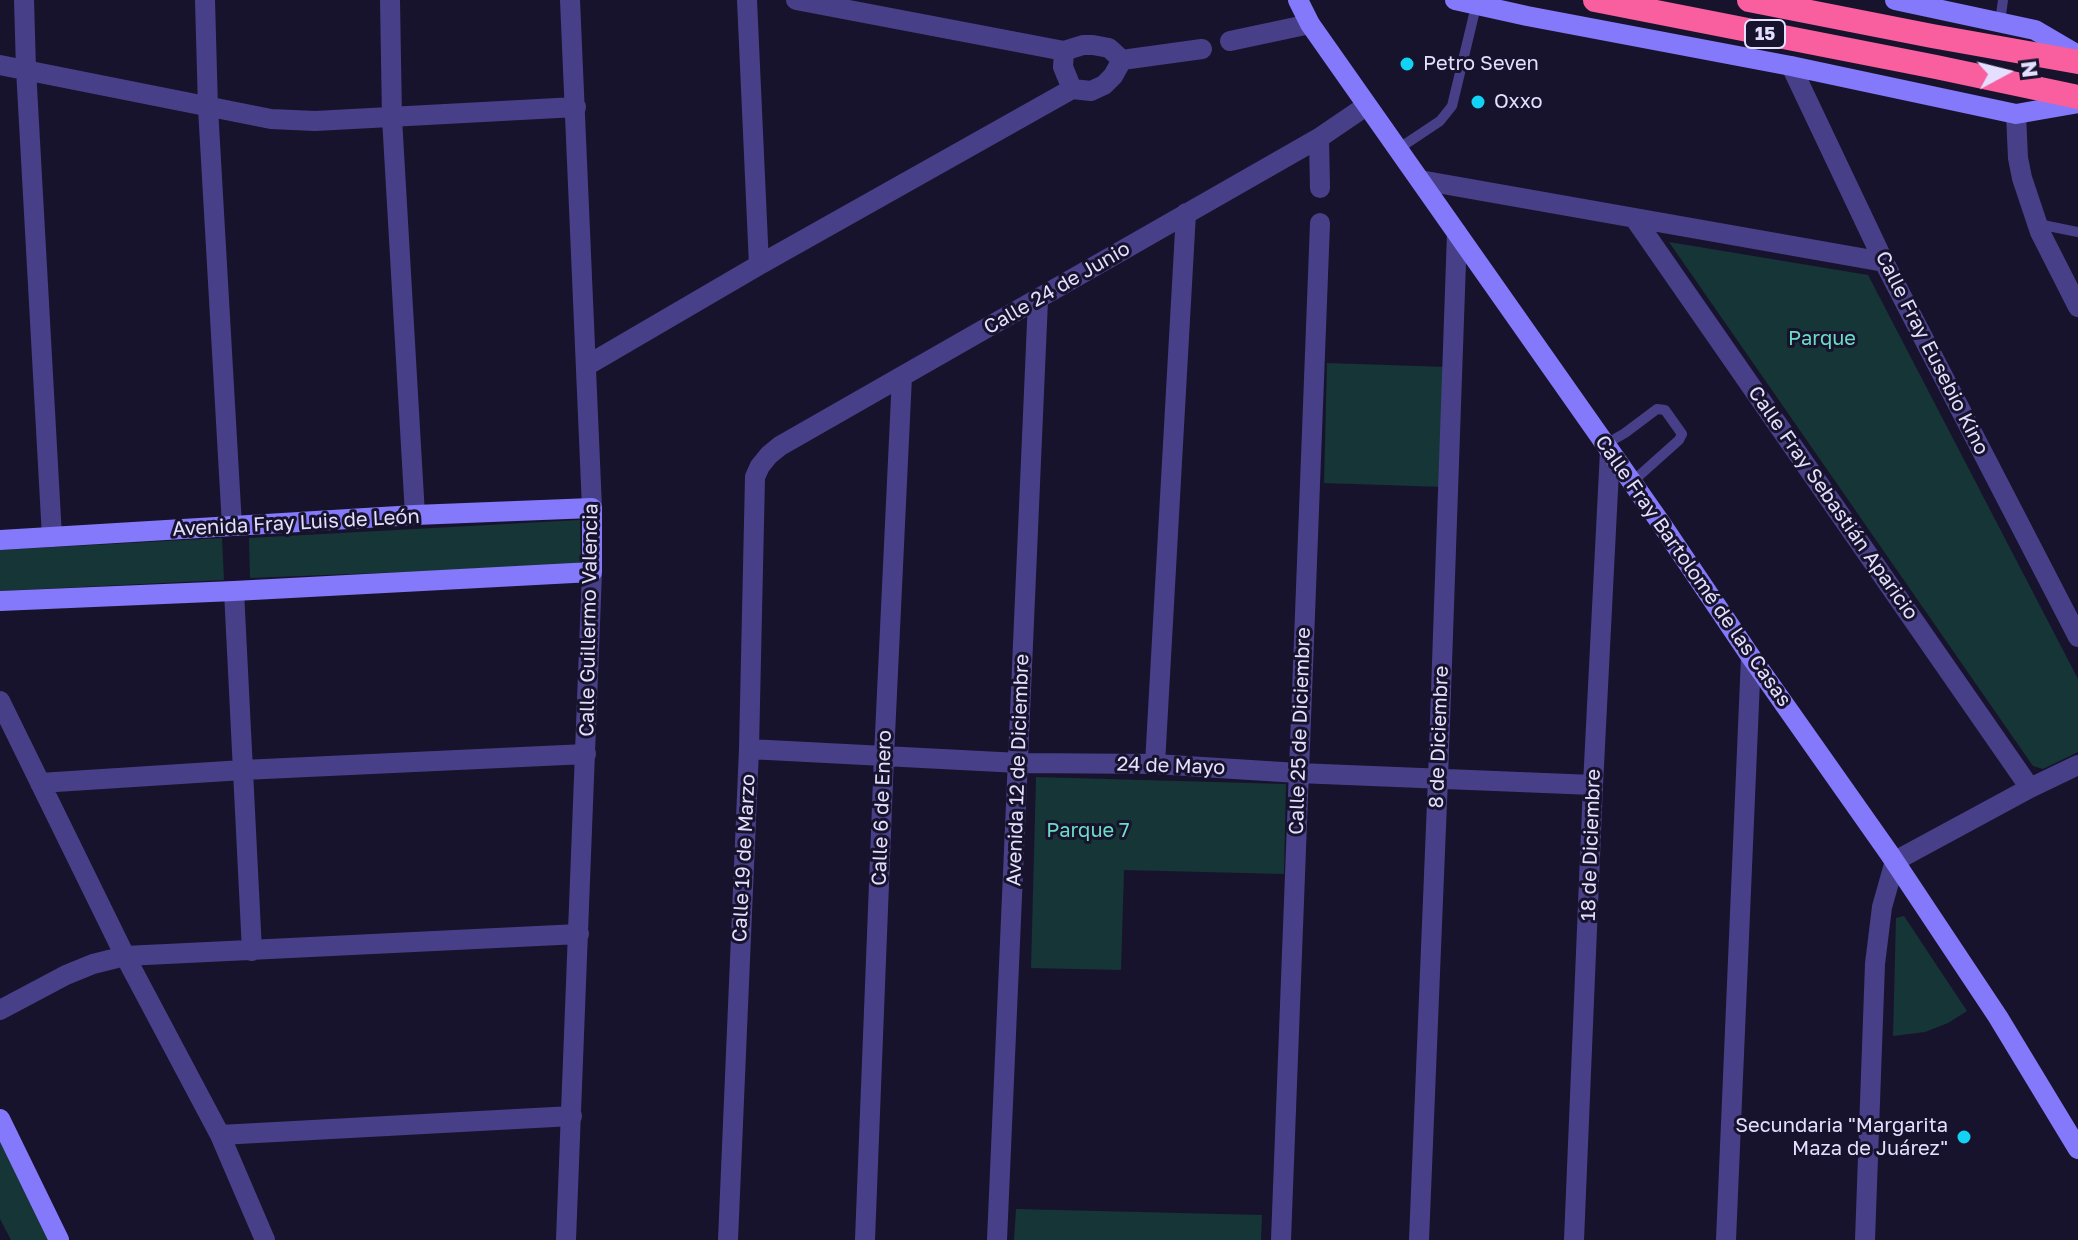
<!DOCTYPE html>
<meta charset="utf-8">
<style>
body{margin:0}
#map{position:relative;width:2078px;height:1240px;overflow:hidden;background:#18132c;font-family:"Golos Text",sans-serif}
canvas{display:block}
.north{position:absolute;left:1966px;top:32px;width:80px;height:80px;-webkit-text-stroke:6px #18132c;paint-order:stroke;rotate:83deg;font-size:22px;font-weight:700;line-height:32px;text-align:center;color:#e4dffe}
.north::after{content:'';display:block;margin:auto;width:28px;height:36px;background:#e4dffe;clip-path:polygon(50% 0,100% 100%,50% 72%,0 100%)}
</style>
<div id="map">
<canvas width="2078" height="1240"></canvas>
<div class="north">N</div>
</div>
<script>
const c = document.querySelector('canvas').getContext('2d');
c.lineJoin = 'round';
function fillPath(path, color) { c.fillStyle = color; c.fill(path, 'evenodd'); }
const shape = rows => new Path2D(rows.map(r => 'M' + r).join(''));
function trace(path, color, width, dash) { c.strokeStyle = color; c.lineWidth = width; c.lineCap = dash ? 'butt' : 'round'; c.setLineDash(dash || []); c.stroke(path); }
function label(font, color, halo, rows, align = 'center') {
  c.font = font + ' "Golos Text",sans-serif'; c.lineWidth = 6; c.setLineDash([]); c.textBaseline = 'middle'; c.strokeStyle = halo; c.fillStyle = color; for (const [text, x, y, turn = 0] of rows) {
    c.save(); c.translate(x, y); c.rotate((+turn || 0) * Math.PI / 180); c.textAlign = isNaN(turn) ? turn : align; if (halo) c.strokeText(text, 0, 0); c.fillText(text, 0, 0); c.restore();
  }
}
fillPath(shape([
 [1669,242,1868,275,2078,679,2078,752,2043,769,2033,766],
 [1327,363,1448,367,1444,487,1324,483],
 [580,520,581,565,250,578,249,538],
 [222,538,224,580,0,591,0,550],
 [1036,777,1286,784,1284,874,1124,870,1121,970,1031,968],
 [1904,916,1967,1011,1948,1023,1925,1032,1893,1036,1896,918],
 [0,1133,54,1240,11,1240,0,1219],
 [1016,1209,1262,1215,1261,1240,1014,1240]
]), '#163536');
trace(shape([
 [2000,22,2003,0],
 [1398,149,1440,121,1452,106,1477,2],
 [2038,224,2078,232],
 [1606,444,1625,433,1657,409,1665,410,1682,434,1679,440,1632,482]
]), '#474089', 10);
trace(shape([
 [24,0,26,69,52,537],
 [205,0,208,108,232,526],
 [390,0,392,118,415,515],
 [570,0,592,508],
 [747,0,759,265],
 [796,0,1064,51,1083,45,1093,45,1109,48,1122,60,1202,49],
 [1230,41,1310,24],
 [1064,51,1063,67,1072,89],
 [0,65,271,119,315,121,576,107],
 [1791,66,1884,262,2078,637],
 [2016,114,2018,158,2022,178,2040,232,2078,307],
 [1319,138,1320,188],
 [1420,180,1884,262],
 [1635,219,2030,788],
 [586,366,759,265,1072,89,1091,91,1104,85,1113,76,1122,60],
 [234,591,252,951],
 [0,701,125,956,220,1135,265,1240],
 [749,749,1019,763,1155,764,1298,773,1593,785],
 [1155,764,1186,213],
 [40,783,243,770,586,754],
 [0,1010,66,975,93,964,125,956,579,934],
 [220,1135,572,1116],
 [566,1240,592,572],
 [728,1240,749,749,755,477,760,466,769,455,780,446,1319,138,1366,106],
 [865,1240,884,756,902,376],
 [997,1240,1038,300],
 [1281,1240,1320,223],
 [1419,1240,1438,778,1457,233],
 [1574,1240,1593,785,1610,451],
 [1726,1240,1751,657],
 [1865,1240,1875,964,1882,907,1895,861,2030,788,2078,765]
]), '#474089', 20);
trace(shape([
 [1298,0,1310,24,1660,522,1751,657,1889,853,1998,1017,2078,1149],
 [1455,0,1527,16,1791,66,2016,114,2078,103],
 [1895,0,2035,30,2078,55],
 [0,540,415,515,592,508,592,572,234,591,0,601],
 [0,1119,59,1240]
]), '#8479fa', 20);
trace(shape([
 [1595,0,1936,67,2078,97],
 [1749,0,1932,36,2078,62]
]), '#f95e9f', 24);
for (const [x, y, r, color] of [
 [1407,64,8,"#12d2f6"],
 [1478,102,8,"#12d2f6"],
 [1964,1137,8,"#12d2f6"]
]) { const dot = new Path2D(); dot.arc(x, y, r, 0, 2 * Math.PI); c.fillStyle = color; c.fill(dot); trace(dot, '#18132c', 3); }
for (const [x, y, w] of [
 [1765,34,40]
]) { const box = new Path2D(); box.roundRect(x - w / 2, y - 14, w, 28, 6); c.fillStyle = '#18132c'; c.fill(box); trace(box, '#e4dffe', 2); }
label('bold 18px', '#e4dffe', null, [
 ["15",1765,34]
]);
label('20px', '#e4dffe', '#18132c', [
 ["Petro Seven",1423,64],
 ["Oxxo",1494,102],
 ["Secundaria \"Margarita",1948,1126,"right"],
 ["Maza de Juárez\"",1948,1149,"right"]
], 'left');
label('20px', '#e4dffe', '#18132c', [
 ["Calle 24 de Junio",1057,288,-30],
 ["Calle Fray Eusebio Kino",1932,353,63],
 ["Calle Fray Sebastián Aparicio",1833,503,55],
 ["Avenida Fray Luis de León",296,523,-3],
 ["Calle Fray Bartolomé de las Casas",1693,571,55],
 ["Calle Guillermo Valencia",589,620,-89],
 ["Calle 25 de Diciembre",1300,731,-88],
 ["8 de Diciembre",1439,737,-88],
 ["24 de Mayo",1171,766,2],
 ["Avenida 12 de Diciembre",1018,770,-88],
 ["Calle 6 de Enero",882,808,-88],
 ["18 de Diciembre",1591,845,-88],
 ["Calle 19 de Marzo",744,858,-87]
]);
label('20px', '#6bddc7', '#18132c', [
 ["Parque",1822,339],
 ["Parque 7",1088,831]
]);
</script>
